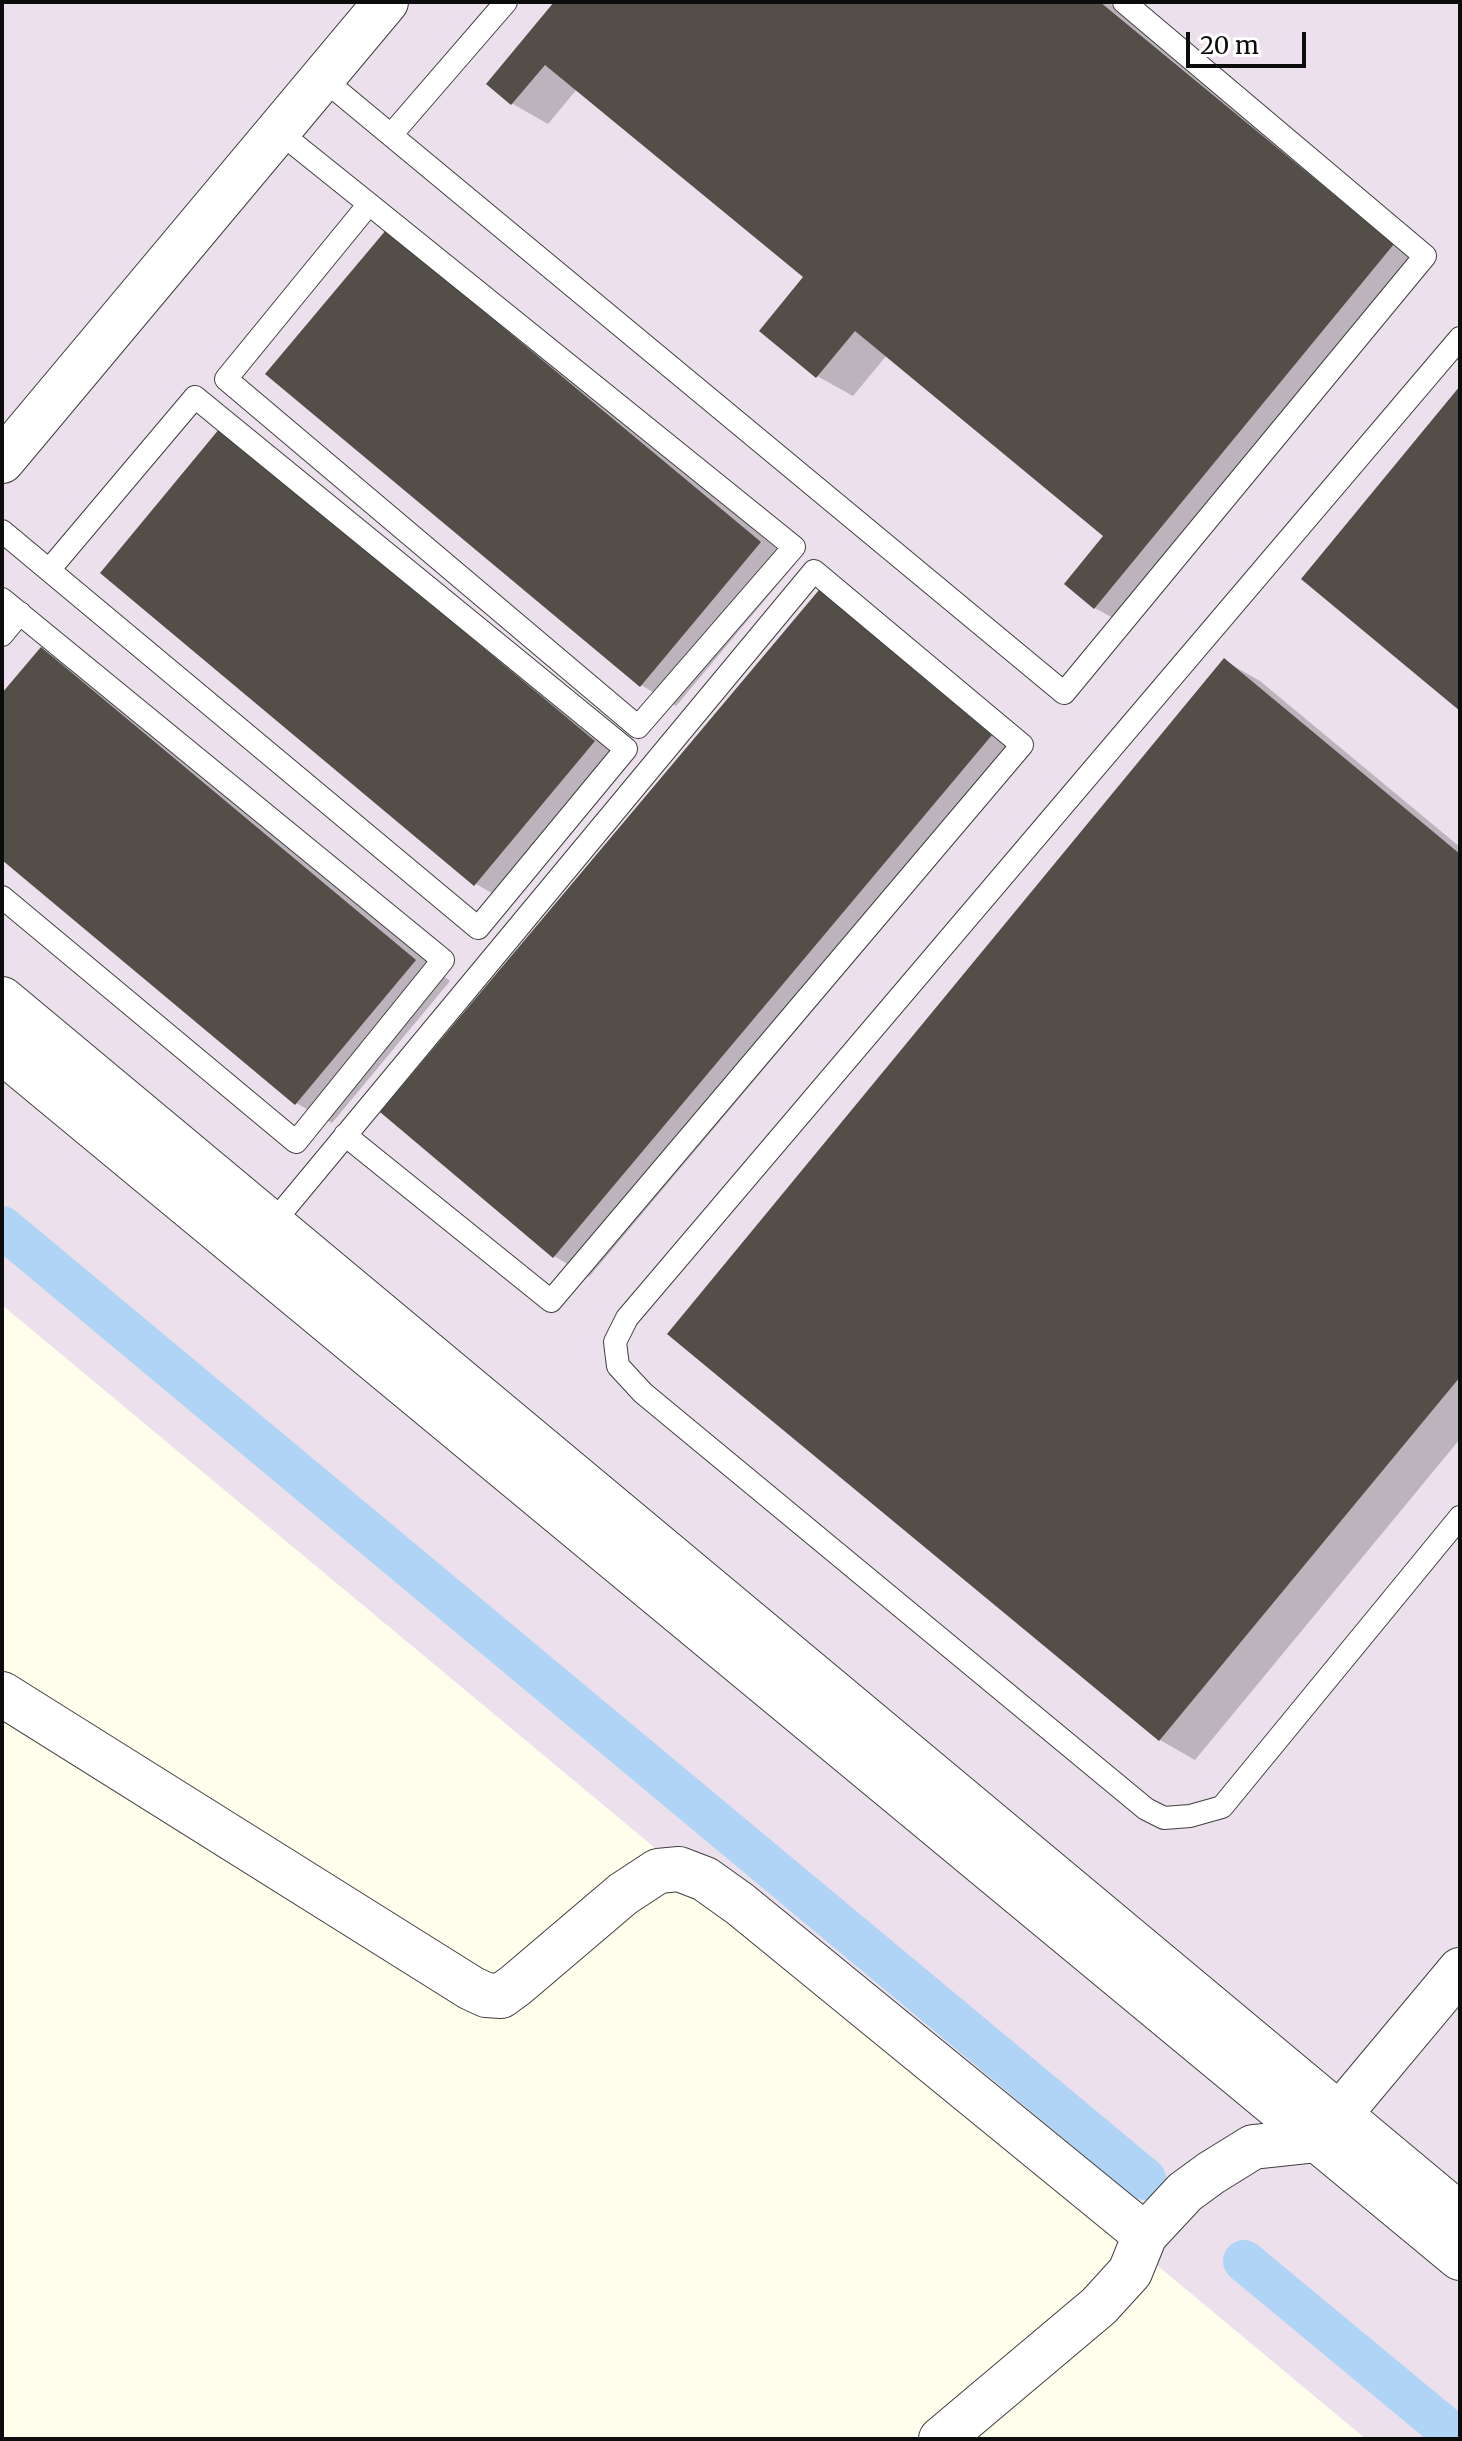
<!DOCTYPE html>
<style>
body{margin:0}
#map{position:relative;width:1462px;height:2441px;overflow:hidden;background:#fffdeb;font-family:Merriweather,serif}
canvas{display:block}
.frame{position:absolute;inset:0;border:4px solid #0c0c0c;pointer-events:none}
.scale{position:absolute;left:1186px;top:32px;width:120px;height:36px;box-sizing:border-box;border:4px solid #0c0c0c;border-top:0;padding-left:10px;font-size:24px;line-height:28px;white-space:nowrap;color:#0c0c0c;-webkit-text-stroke:6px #fff;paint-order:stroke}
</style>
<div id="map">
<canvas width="1462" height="2441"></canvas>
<div class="frame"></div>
<div class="scale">20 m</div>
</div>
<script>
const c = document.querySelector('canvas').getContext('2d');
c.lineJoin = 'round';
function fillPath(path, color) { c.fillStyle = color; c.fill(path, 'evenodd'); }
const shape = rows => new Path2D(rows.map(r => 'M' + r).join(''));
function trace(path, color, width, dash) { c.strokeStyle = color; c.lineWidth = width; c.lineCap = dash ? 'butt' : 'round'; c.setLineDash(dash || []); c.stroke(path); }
fillPath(shape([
 [2,2,1460,2,1460,2439,1366,2439,2,1305]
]), '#ebe0eb');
fillPath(shape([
 [557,2,1108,2,1428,266,1131,628,1095,608,1067,584,1106,535,887,355,853,396,817,376,806,276,577,89,548,124,513,104,489,84],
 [422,253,795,564,676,706,641,685],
 [220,431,629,762,511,904,476,884],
 [820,592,855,613,1026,757,589,1277,554,1256],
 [41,649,76,670,450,981,332,1123,296,1103,2,858,2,696],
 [1225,661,1260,681,1460,847,1460,1439,1195,1760,1160,1740]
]), '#0003');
trace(shape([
 [2,1227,1145,2179],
 [1244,2261,1459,2439]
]), '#b0d4f5', 42);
fillPath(shape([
 [554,2,1100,2,1394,244,1094,609,1064,584,1103,536,855,331,816,378,759,331,803,277,545,65,511,105,486,84],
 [386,230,761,542,640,687,265,374],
 [1460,386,1460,711,1301,579],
 [220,428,595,741,474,886,100,573],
 [819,590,992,735,553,1258,380,1112],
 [41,647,416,960,295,1105,2,860,2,693],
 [1224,658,1460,854,1460,1377,1159,1741,667,1334]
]), '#544e48');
const service = shape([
 [322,78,1064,693,1425,256,1124,2],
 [278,131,369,204,794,547,638,727,226,379,369,204],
 [391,135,506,2],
 [1460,338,627,1318,615,1342,618,1366,643,1393,1146,1809,1164,1818,1190,1816,1222,1807,1460,1517],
 [2,531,478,928,626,749,195,397,49,570],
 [2,599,443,960,296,1142,2,897],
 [2,635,20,613],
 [272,1224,814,571,1022,745,551,1301,345,1135]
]);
const minor = shape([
 [2,1694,471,1988,486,1995,501,1996,516,1985,623,1894,658,1871,679,1869,705,1879,740,1904,1145,2235],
 [941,2439,1099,2306,1130,2272,1145,2235,1185,2192,1211,2173,1253,2147,1318,2140,1460,1970]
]);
const tertiary = shape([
 [2,461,386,2],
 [2,999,1460,2215],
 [2,1051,1460,2258]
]);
trace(service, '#3f3f3f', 24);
trace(minor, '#3f3f3f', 46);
trace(tertiary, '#3f3f3f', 46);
trace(service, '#fff', 22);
trace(minor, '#fff', 44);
trace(tertiary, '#fff', 44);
</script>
